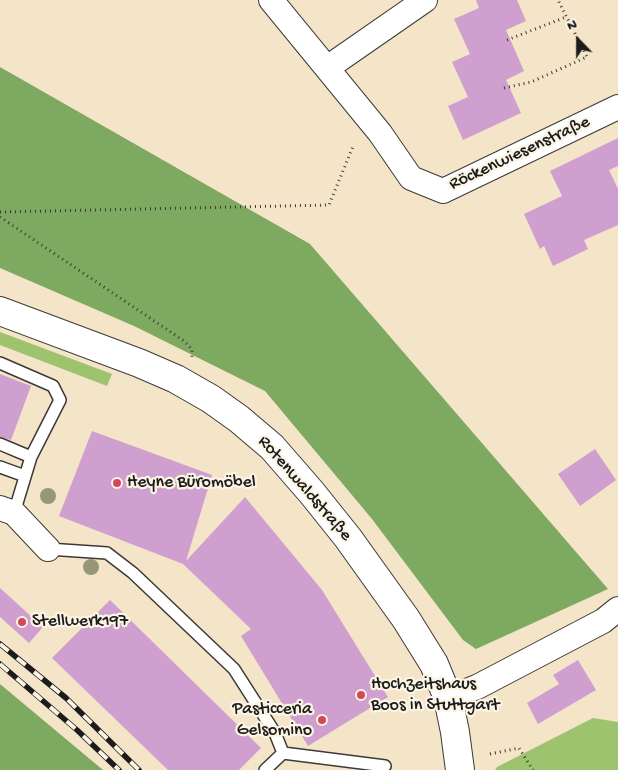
<!DOCTYPE html>
<meta charset="utf-8">
<style>
body{margin:0}
#map{position:relative;width:618px;height:770px;overflow:hidden;background:#f4e4c8;font-family:"Gochi Hand",sans-serif}
canvas{display:block}
.north{position:absolute;left:553px;top:15px;width:50px;height:50px;-webkit-text-stroke:4px #fcf5e5;paint-order:stroke;rotate:338deg;font-size:14px;font-weight:700;line-height:20px;text-align:center;color:#1c1c1c}
.north::after{content:'';display:block;margin:auto;width:18px;height:22px;background:#1c1c1c;clip-path:polygon(50% 0,100% 100%,50% 72%,0 100%)}
</style>
<div id="map">
<canvas width="618" height="770"></canvas>
<div class="north">N</div>
</div>
<script>
const c = document.querySelector('canvas').getContext('2d');
c.lineJoin = 'round';
function fillPath(path, color) { c.fillStyle = color; c.fill(path, 'evenodd'); }
const shape = rows => new Path2D(rows.map(r => 'M' + r).join(''));
function trace(path, color, width, dash) { c.strokeStyle = color; c.lineWidth = width; c.lineCap = dash ? 'butt' : 'round'; c.setLineDash(dash || []); c.stroke(path); }
function label(font, color, halo, rows, align = 'center') {
  c.font = font + ' "Gochi Hand",sans-serif'; c.lineWidth = 4.5; c.setLineDash([]); c.textBaseline = 'middle'; c.strokeStyle = halo; c.fillStyle = color; for (const [text, x, y, turn = 0] of rows) {
    c.save(); c.translate(x, y); c.rotate((+turn || 0) * Math.PI / 180); c.textAlign = isNaN(turn) ? turn : align; if (halo) c.strokeText(text, 0, 0); c.fillText(text, 0, 0); c.restore();
  }
}
fillPath(shape([
 [0,332,112,374,107,386,0,345],
 [593,718,618,722,618,770,495,770,497,767]
]), '#9dc36e');
fillPath(shape([
 [0,67,310,244,608,589,476,649,463,640,372,519,265,391,134,326,0,268],
 [0,684,103,770,0,770]
]), '#7ea961');
fillPath(shape([
 [476,0,517,0,526,21,506,30,524,71,506,80,521,113,463,140,448,106,468,97,452,62,470,54,454,19,479,8],
 [618,138,618,166,609,170,618,189,618,225,584,240,588,249,553,266,544,246,540,249,524,214,562,196,550,171],
 [0,374,31,386,11,440,0,437],
 [92,431,212,475,186,561,245,497,322,590,388,697,308,746,241,636,251,629,183,564,59,516],
 [595,449,616,480,580,506,558,474],
 [0,588,43,627,29,643,0,617],
 [110,600,261,748,239,770,168,770,52,658],
 [578,660,596,690,538,724,527,703,559,684,553,675]
]), '#cf9fd0');
const lane = shape([
 [0,363,53,386,60,400,31,457,14,513],
 [0,444,31,457],
 [0,467,25,476],
 [48,549,107,553,133,573,234,669,275,733,283,753,385,766],
 [265,770,283,753]
]);
const street = shape([
 [271,0,380,133,411,178,443,191,618,107],
 [327,68,425,0],
 [0,508,14,513,48,549],
 [448,698,477,687,603,621,618,609]
]);
const secondary = shape([
 [0,311,139,363,176,379,211,399,239,419,272,447,312,493,348,538,406,619,434,664,448,698,455,732,460,770]
]);
trace(lane, '#3c3a36', 14);
trace(street, '#3c3a36', 26);
trace(secondary, '#3c3a36', 30);
trace(shape([
 [507,40,566,17],
 [504,88,531,82,587,57,558,0],
 [0,212,329,205,354,144],
 [0,217,184,341,192,349,192,357],
 [490,754,519,748,533,770]
]), '#3c3a36', 3, [1, 4]);
trace(lane, '#fff', 11);
trace(street, '#fff', 24);
trace(secondary, '#fff', 28);
const rail = shape([
 [0,644,66,698,139,770],
 [0,664,77,730,119,770]
]);
trace(rail, '#1c1c1c', 5.5);
trace(rail, '#fcf5e5', 4, [11]);
c.fillStyle = '#969679';
for (const [x, y] of [
 [48,496],
 [91,567]
]) { c.beginPath(); c.arc(x, y, 8, 0, 2 * Math.PI); c.fill(); }
for (const [x, y, r, color] of [
 [117,483,5,"#d1495b"],
 [22,622,5,"#d1495b"],
 [361,695,5,"#d1495b"],
 [322,720,5,"#d1495b"]
]) { const dot = new Path2D(); dot.arc(x, y, r, 0, 2 * Math.PI); c.fillStyle = color; c.fill(dot); trace(dot, '#fcf5e5', 2); }
label('18px', '#1c1c1c', '#fcf5e5', [
 ["Röckenwiesenstraße",520,154,-25],
 ["Rotenwaldstraße",304,489,49]
]);
label('18px', '#1c1c1c', '#fcf5e5', [
 ["Heyne Büromöbel",127,483],
 ["Stellwerk197",32,622],
 ["Hochzeitshaus",371,685],
 ["Boos in Stuttgart",371,706],
 ["Pasticceria",312,710,"right"],
 ["Gelsomino",312,731,"right"]
], 'left');
</script>
